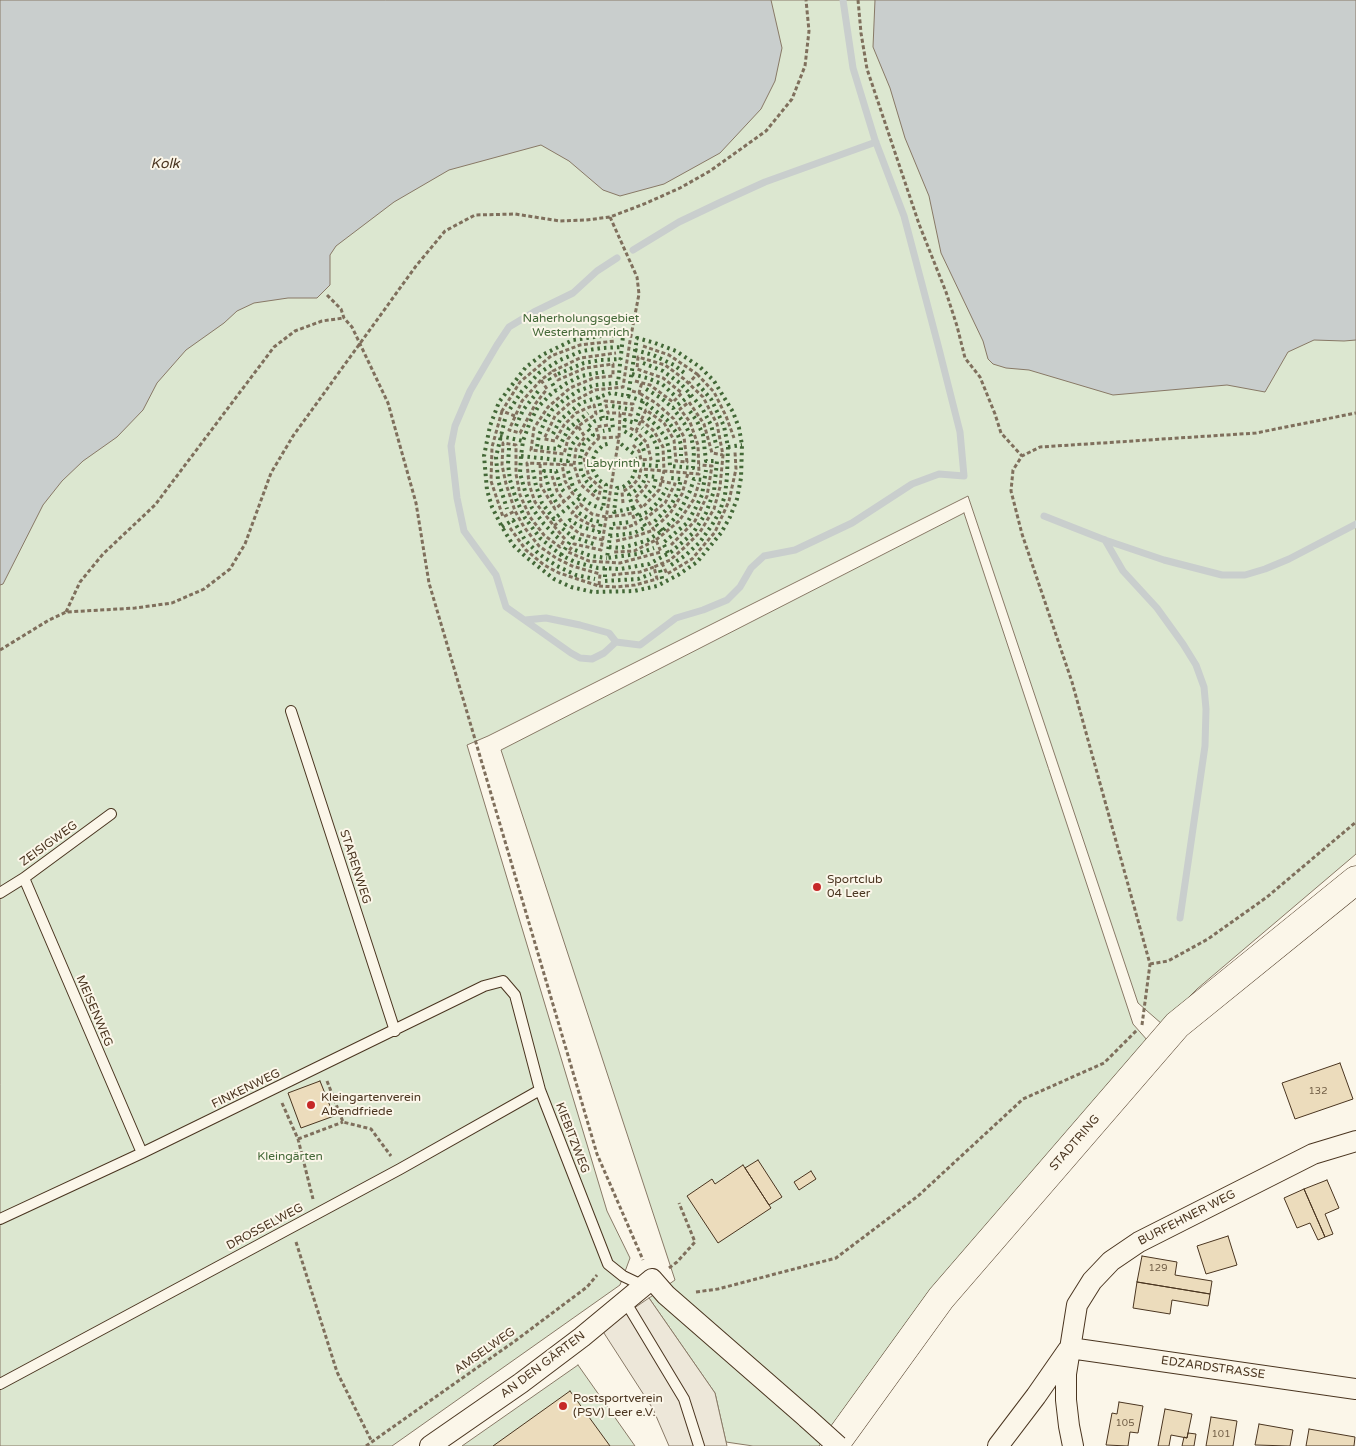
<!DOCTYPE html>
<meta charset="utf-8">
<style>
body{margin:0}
canvas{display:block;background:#fbf6e9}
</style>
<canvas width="1356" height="1446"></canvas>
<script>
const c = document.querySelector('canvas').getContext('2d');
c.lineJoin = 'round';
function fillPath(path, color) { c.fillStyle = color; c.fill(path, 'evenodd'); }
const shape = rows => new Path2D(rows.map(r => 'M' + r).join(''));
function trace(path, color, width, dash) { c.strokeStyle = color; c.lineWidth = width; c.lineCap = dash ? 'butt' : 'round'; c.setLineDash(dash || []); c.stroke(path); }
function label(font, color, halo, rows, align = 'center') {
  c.font = font + ' "Varela Round",sans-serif'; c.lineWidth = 4; c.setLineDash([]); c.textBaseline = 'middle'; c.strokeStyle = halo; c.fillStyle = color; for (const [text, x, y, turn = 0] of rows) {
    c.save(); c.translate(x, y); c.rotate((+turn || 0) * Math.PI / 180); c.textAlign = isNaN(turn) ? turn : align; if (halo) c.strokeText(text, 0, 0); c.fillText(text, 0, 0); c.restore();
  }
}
const green = shape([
 [0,0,1356,0,1356,854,1197,989,1162,1024,1138,1003,968,496,488,736,467,745,607,1211,630,1258,620,1285,392,1446,0,1446,0,0],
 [964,513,1133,1024,1163,1058,948,1302,844,1446,753,1446,726,1442,715,1393,649,1298,675,1280,501,750,964,513],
 [578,1365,635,1446,462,1446,578,1365]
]);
fillPath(green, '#dce7d0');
trace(green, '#887966', 1);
const parking = shape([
 [649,1298,715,1393,727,1446,669,1446,653,1409,602,1330,649,1298]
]);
fillPath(parking, '#ede7d9');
trace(parking, '#887966', 1);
const water = shape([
 [0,0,771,0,782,48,775,81,761,109,720,153,664,184,620,196,603,190,569,161,541,145,449,170,394,202,336,246,330,255,330,285,317,298,288,298,254,303,237,311,224,323,186,350,157,383,143,410,117,437,83,461,62,481,43,505,3,584,0,585,0,0],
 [875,0,1356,0,1356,340,1344,341,1314,340,1288,352,1265,392,1227,385,1113,395,1029,370,1006,368,993,364,988,359,983,341,941,253,929,196,905,138,890,88,873,47,875,0]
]);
fillPath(water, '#c9cecd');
trace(water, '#887966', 1);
trace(shape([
 [633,250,679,222,721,202,765,182,876,142],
 [617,258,597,271,573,293,534,312,509,327,497,345,470,391,455,426,451,446,457,498,464,531,496,575,506,607,571,653,580,658,592,659,604,653,616,642,640,645,676,618,703,610,727,600,740,587,751,568,764,556,795,550,852,523,912,484,939,474,964,476,960,432,938,345,904,216,875,140,853,68,843,0],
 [1044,516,1105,540,1164,560,1222,575,1245,575,1265,569,1289,559,1356,524],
 [1105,540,1123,571,1157,608,1183,644,1196,665,1204,687,1206,709,1205,746,1180,918],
 [525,620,546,618,580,625,609,633,616,642]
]), '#c9cecd', 7);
const building = shape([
 [1340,1063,1353,1099,1295,1119,1282,1083,1340,1063],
 [320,1081,334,1116,301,1128,288,1093,320,1081],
 [758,1160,782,1197,769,1205,745,1168,758,1160],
 [743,1165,771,1208,718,1243,687,1196,712,1179,715,1184,743,1165],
 [811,1171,816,1179,799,1190,794,1182,811,1171],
 [1327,1180,1339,1208,1325,1214,1333,1234,1325,1237,1304,1189,1327,1180],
 [1304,1189,1325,1237,1318,1240,1310,1223,1297,1228,1284,1198,1304,1189],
 [1228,1236,1237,1265,1206,1274,1197,1246,1228,1236],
 [1142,1256,1177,1262,1175,1275,1212,1281,1210,1294,1137,1282,1142,1256],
 [1137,1282,1210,1294,1208,1306,1172,1300,1170,1314,1133,1308,1137,1282],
 [570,1391,610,1446,493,1446,570,1391],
 [1119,1402,1143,1406,1138,1433,1130,1432,1128,1446,1106,1445,1112,1413,1117,1414,1119,1402],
 [1165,1409,1192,1414,1187,1438,1171,1435,1169,1446,1158,1446,1165,1409],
 [1211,1417,1237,1421,1233,1446,1206,1446,1211,1417],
 [1259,1424,1293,1430,1290,1446,1255,1445,1259,1424],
 [1309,1429,1355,1437,1354,1446,1306,1446,1309,1429],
 [1188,1433,1196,1434,1194,1446,1182,1446,1184,1437,1187,1438,1188,1433]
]);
fillPath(building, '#ecdcbc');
trace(building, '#4a3520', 1);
const service = shape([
 [291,711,395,1031],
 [24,878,142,1153],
 [0,893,24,878,111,814],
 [0,1219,142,1153,484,986,503,981,515,995,540,1090,608,1264,623,1276,644,1286],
 [625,1301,684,1399,699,1446],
 [0,1384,400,1169,540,1090]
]);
const minor = shape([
 [1070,1348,1356,1389],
 [430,1446,521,1383,582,1337,652,1279,666,1295,807,1418],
 [998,1446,1036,1396,1068,1350],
 [1073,1446,1069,1426,1066,1400,1066,1374,1077,1305,1092,1281,1111,1261,1139,1242,1313,1154,1356,1141]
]);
const trunk = shape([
 [834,1446,941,1298,1177,1025,1356,880]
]);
trace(service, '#4a3520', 12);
trace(minor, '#4a3520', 22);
trace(trunk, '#4a3520', 29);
trace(shape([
 [858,0,861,33,867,69,919,224,946,292,957,326,965,358,980,377,995,414,1001,433,1022,456],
 [610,217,637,277,639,294,630,341,623,387,595,390,570,403,555,416,544,439,555,441,564,425,576,413,594,405,596,414,578,426,585,437,576,449,574,465,580,484,598,499,601,488,589,477,584,458,591,446,599,438,619,437,601,550,574,544,568,552,589,561,620,563,661,552,656,540,634,551,614,552],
 [327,295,341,309,344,318,352,327,388,403,416,503,429,583,597,1154,643,1260],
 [643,346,669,355,697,374,689,383],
 [697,374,714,392,726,416,734,438],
 [541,380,522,401,509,430,520,433,536,403,547,389,541,380,553,371],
 [635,381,650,385,673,402,682,393,663,378,637,369,638,357,665,365,684,379,703,397,717,424,723,455,720,487,714,509,700,532,685,547,670,560,654,567],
 [632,391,639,393,642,382],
 [502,411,492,447,491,481,503,517,515,511],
 [515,416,502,411,520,382,551,356,580,345,615,341],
 [641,420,654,431,663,447,664,471,659,490,642,508,635,498,645,488,649,481],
 [578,426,568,439,564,454,531,450,534,428,548,407,570,388,594,378,613,376,613,364,585,368,558,380,553,371,580,358,616,353],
 [630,428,636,431,646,410,664,423,674,440,676,461,687,462,684,437,674,419,656,403,639,393],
 [619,437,620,413,631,415,633,404,605,401,608,413,620,413],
 [599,438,596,427,608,425],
 [633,445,639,451,641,460,651,459,647,443,636,431],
 [540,464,541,486,555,509,573,494,565,481,562,464],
 [552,476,557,491,564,501],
 [623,503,622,492,632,486,639,478,641,469,699,474,698,445,690,422,680,409,689,402,704,424,712,453,723,455],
 [562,519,554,526,535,502,529,484,527,463,574,465],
 [661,522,671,512,682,494,688,473],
 [570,526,580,534,603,540],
 [595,527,581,520,572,513,580,504,592,514,606,517,624,515,632,513,636,524,625,528,616,528],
 [510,528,526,550,544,565,559,573,599,586,600,574,572,566,556,558,539,546,524,527,515,511,506,484,502,465,503,443,516,445,516,474,520,495,530,517,544,535,560,547,565,539,554,526],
 [656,540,679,521,694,499,699,483],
 [616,541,633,537,654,530,646,518,665,503,675,484,661,481],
 [671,545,695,521,707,496,712,466,699,465],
 [662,563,667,574,692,559,715,532,729,501,736,469,735,452],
 [599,586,616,587,635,585,657,579,654,567,640,572,611,575],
 [66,612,80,582,103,554,155,505,274,347,295,331,322,321,344,318],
 [0,650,49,620,66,612,135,608,172,603,204,589,230,569,245,544,271,473,293,436,416,266,445,231,475,215,515,214,560,221,586,220,610,217,644,204,680,188,710,171,766,131,792,99,805,66,809,31,806,0],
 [1150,964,1168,961,1208,939,1267,897,1356,822],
 [1142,1025,1150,964,1072,682,1022,534,1011,491,1013,470,1022,456,1040,447,1256,433,1356,413],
 [327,1081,343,1122,371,1129,391,1156],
 [282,1103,298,1139,313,1199],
 [298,1139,343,1122],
 [296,1242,337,1372,372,1442],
 [669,1268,677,1262,695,1242,679,1203],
 [696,1292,718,1289,836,1258,918,1196,1023,1099,1104,1063,1137,1030],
 [366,1446,515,1341,587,1287,597,1275]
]), '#7f6f5c', 3, [4, 2.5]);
trace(service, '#fbf6e9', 10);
trace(minor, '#fbf6e9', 20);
trace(trunk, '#fbf6e9', 28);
const minorBridge = shape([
 [807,1418,838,1446]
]);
trace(minorBridge, '#4a3520', 22, []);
trace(minorBridge, '#fbf6e9', 20);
trace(shape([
 [635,350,653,355,674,365,687,375],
 [643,363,663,371,680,383,691,395,702,408,711,425,717,448],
 [558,374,584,363,601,360,621,359],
 [632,374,647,378,662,384,674,395],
 [549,378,556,390],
 [646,389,661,398,673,408,691,395],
 [628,396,643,401,667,420,678,435,681,445,681,456],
 [598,397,603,418],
 [643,401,635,423,625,420,624,431,634,437,642,445,645,454],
 [612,406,627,409],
 [510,409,522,391,539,373,560,360,582,351,602,348,622,347],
 [648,418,657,426,666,438,669,449,670,466,693,468,694,451,691,436,684,423,673,408],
 [505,419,496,457,498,480,507,509],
 [516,426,523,410,540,389],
 [553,434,560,420,581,403,611,393,628,396,637,338,655,343,676,351,700,367,714,381,733,412,739,428,742,445,741,478,737,499,730,517,721,533,697,562,678,575,657,586,634,591,593,592,571,587,554,579,526,557,513,545,502,527,492,507,487,490,484,456,490,426,499,402,526,367,542,355,573,340,608,335,623,336,618,383,595,385,578,391,564,400,552,410,545,421,539,435,537,447,558,449,569,428,588,413],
 [500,436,523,441],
 [621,444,634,454,636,464,635,471,631,481,623,487,617,488,614,512,633,508,646,527,634,533,610,536,607,558,637,554,654,548],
 [728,447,742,445],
 [509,448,508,464,510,480,516,499,525,518,540,538,561,555,575,562,598,568,620,569,649,564,671,552,693,533,706,513,714,491,717,461,706,461,703,435,697,421,689,410],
 [521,456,568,461,571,446,578,437],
 [636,464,658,466,657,446,652,437,642,428],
 [533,470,536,486,542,503,554,519,581,497],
 [568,471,573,487,581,497,592,505,603,509,606,485,599,480,593,470,593,459,596,452,603,445,611,443],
 [596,492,587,482,581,471,580,458,584,444,593,435,587,428,595,421,603,418,612,418,613,429,603,431],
 [556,502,550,492,544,471,556,471,561,488,566,494],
 [633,508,629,495,636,490,643,483,646,476,656,477,654,487,643,499],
 [579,513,591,520,601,522,599,532,579,526,570,520,562,528,573,537,597,545],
 [639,516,649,511,659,501,667,488],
 [502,527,513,520,525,540,539,554,557,566,576,575,595,579],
 [662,531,654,522,671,505,678,492,681,479,670,478],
 [610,536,612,524,630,522],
 [558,538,544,524,532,508,525,491,520,473,521,456,523,441,530,422,538,407,552,393,567,383,581,376,608,371],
 [609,547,620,548,632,545,648,540,662,531,675,518,683,505,690,491,694,479,705,480],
 [575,550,591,556,607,558],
 [668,553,663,543,687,523,695,509,702,495,706,470],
 [561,555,573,537],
 [671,565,686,555,700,542,712,525,720,511,725,495,727,477,728,447,724,426,711,399,697,383],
 [605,568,605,581,638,579,651,574],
 [660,570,663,582]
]), '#436837', 4, [2.5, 4]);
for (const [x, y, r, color] of [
 [817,887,5,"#c62828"],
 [311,1105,5,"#c62828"],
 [563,1406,5,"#c62828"]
]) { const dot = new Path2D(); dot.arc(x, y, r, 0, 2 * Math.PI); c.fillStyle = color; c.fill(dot); trace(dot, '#fbf6e9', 2); }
label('10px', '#725f47', null, [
 ["132",1318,1091],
 ["129",1158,1268],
 ["105",1125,1423],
 ["101",1221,1434]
]);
label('12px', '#436837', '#fbf6e9', [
 ["Naherholungsgebiet",581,319],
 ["Westerhammrich",581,333],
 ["Labyrinth",613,464],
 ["Kleingärten",290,1157]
]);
label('12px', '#4a3520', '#fbf6e9', [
 ["ZEISIGWEG",49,844,-36],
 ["STARENWEG",355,867,72],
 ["MEISENWEG",94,1011,67],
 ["FINKENWEG",246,1089,-26],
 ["KIEBITZWEG",572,1138,69],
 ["STADTRING",1075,1143,-49],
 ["BURFEHNER WEG",1187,1218,-27],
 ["DROSSELWEG",265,1227,-28],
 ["AMSELWEG",485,1351,-35],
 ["AN DEN GÄRTEN",543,1365,-37],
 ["EDZARDSTRASSE",1213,1368,8]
]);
label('12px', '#4a3520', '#fbf6e9', [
 ["Sportclub",827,880],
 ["04 Leer",827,894],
 ["Kleingartenverein",321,1098],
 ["Abendfriede",321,1112],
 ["Postsportverein",573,1399],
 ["(PSV) Leer e.V.",573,1413]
], 'left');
label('italic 14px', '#4a3520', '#fbf6e9', [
 ["Kolk",165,164]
]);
</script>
